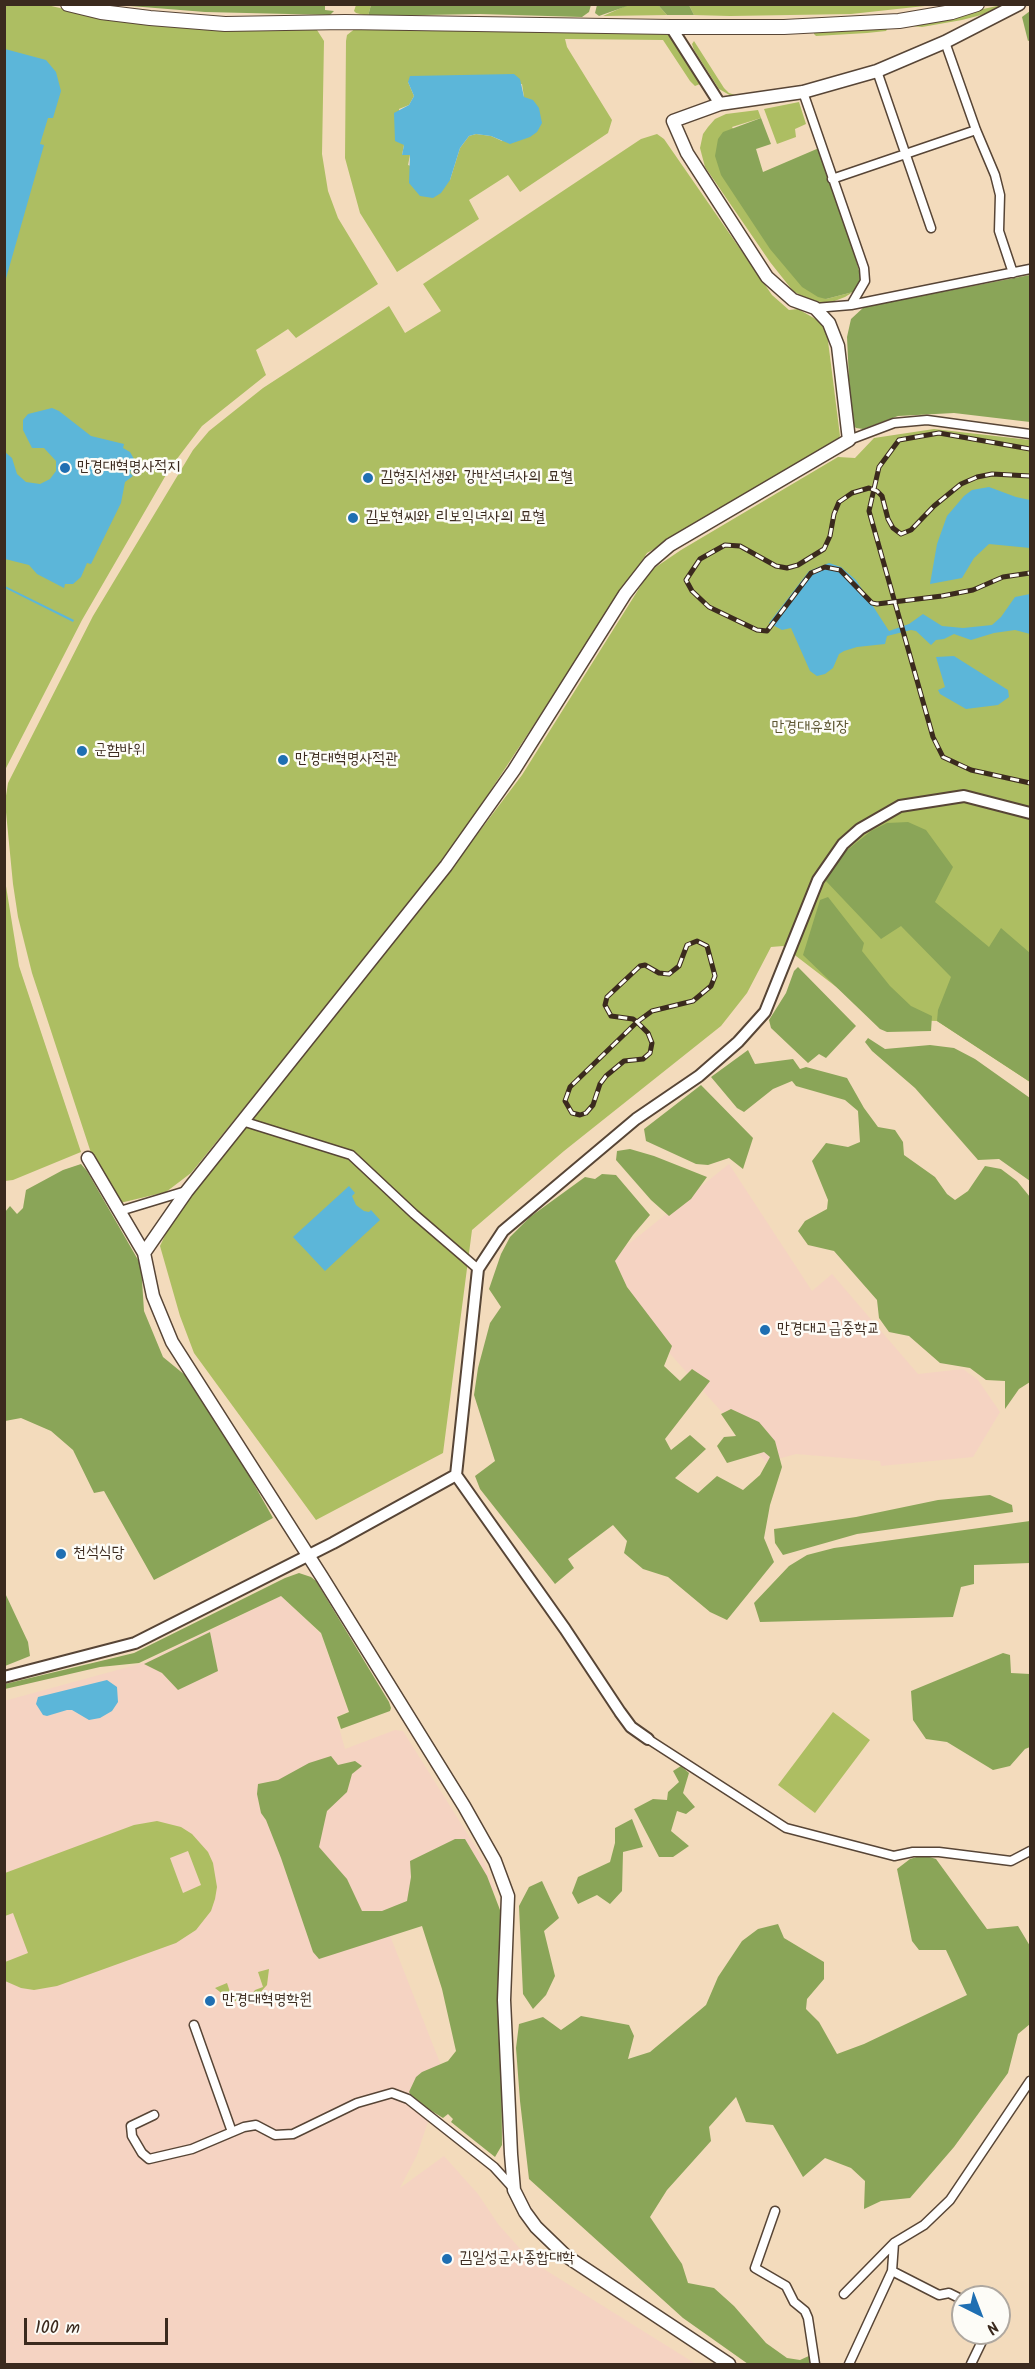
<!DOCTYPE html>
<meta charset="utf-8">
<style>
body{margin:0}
#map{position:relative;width:1035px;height:2369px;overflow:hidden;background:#f3dbbc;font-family:Kalam,sans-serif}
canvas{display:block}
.frame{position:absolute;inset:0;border:6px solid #3b2a1e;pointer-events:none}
.north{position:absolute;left:951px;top:2285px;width:60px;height:60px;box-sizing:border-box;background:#fdfcf7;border:2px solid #afa8a0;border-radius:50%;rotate:138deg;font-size:16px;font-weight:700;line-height:24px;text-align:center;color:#3b2a1e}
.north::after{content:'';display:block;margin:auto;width:21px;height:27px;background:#1f6fb2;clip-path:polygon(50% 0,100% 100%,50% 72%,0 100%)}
.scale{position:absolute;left:24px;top:2318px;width:144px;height:27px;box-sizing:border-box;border:3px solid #3b2a1e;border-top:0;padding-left:8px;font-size:18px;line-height:21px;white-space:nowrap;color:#3b2a1e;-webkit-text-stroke:4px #fdfcf7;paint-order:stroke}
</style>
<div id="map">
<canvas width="1035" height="2369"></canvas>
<div class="frame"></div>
<div class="north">N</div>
<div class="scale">100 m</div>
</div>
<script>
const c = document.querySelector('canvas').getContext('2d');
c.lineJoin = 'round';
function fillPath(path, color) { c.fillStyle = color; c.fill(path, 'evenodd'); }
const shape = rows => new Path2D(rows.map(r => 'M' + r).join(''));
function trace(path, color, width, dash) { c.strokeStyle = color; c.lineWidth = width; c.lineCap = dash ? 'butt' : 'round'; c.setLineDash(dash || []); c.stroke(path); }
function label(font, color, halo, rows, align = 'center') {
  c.font = font + ' Kalam,"Poor Story",sans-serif'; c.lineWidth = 5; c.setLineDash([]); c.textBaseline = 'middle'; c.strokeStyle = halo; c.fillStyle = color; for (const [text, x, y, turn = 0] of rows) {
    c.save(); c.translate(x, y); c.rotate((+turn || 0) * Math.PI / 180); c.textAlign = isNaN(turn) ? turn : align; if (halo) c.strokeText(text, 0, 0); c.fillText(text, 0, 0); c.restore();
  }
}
fillPath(shape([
 [729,1164,812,1291,832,1274,918,1374,963,1369,978,1380,1000,1412,973,1457,881,1466,880,1461,796,1454,766,1462,596,1270],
 [281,1596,321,1634,348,1711,336,1717,345,1749,395,1730,403,1731,482,1857,496,1891,387,1928,444,2073,417,2155,400,2188,444,2156,478,2194,498,2224,531,2261,696,2364,5,2364,4,1701,143,1663]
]), '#f5d3c2');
fillPath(shape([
 [630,4,658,5,667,15,603,16],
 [5,5,47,5,98,17,147,25,317,30,324,41,322,154,328,191,338,218,378,284,296,338,288,329,256,350,266,375,202,426,170,468,82,620,5,770],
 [356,5,371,5,368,16,356,13,354,11],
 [689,5,934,5,851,14,730,16,694,15],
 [1002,5,1012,5,1008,8,962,20,922,27,911,26,912,24],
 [356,28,663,31,668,34,698,79,700,84,695,86,690,81,663,40,565,39,567,47,612,120,608,133,520,192,508,175,469,200,479,219,397,272,360,213,345,158,346,41,347,35],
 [408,82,522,84,524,97,502,141,491,136,476,134,469,136,460,148,450,180,408,165,410,155,402,155,404,145,399,109,409,105,414,96],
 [888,28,886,31,867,33,816,36,814,34,814,32],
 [694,41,724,88,729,93,741,97,733,97,719,89,694,50,692,44],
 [799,102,806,124,795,129,796,137,777,144,764,109],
 [758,110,761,118,732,127,826,299,853,292,845,297,832,302,820,302,807,299,793,291,770,262,705,167,700,148,703,134,708,127,715,119,726,114],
 [657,134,664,139,772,295,789,310,798,309,826,325,840,436,834,446,647,553,456,843,419,893,191,1173,166,1192,120,1203,93,1159,32,973,18,917,13,884,5,802,8,783,93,616,193,450,209,431,263,388,389,306,405,333,441,311,423,284,641,139],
 [934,429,1030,440,1030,1082,937,1021,878,1019,783,946,771,947,747,993,721,1026,564,1151,472,1230,443,1453,316,1520,194,1353,180,1316,160,1246,175,1214,448,873,522,775,650,571,681,550,838,457,855,458,874,438],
 [5,880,19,966,81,1152,13,1180,5,1181],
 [833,1712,870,1740,815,1813,778,1785],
 [157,1821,181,1827,192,1834,208,1852,213,1863,217,1887,215,1899,211,1911,196,1930,176,1943,57,1986,34,1990,21,1988,5,1981,5,1962,28,1953,13,1913,5,1916,5,1873,134,1825],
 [188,1851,201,1885,183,1893,170,1858],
 [269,1969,267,1985,257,1996,254,1996,252,1994,255,1990,263,1987,258,1972],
 [227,1983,232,1998,245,1995,247,1999,245,2001,234,2001,229,1999,215,1988]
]), '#adbe62');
fillPath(shape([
 [325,5,325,10,334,11,330,15,205,12,118,5],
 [371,5,591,5,589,12,582,17,480,14,368,16],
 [597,5,597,4,630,5,599,16,595,13],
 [658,5,689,5,694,15,667,15],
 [1030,11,1030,40,1028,41,1022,17],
 [761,118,771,144,756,149,763,172,819,148,850,239,861,278,859,284,853,292,826,299,818,297,802,287,770,249,721,175,715,156,718,139,723,132],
 [1030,275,1030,422,954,413,898,416,863,429,856,428,851,423,847,337,851,319,864,307],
 [908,822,926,830,953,867,935,902,989,947,1001,928,1030,953,1030,1082,937,1021,938,1010,951,977,901,926,881,939,825,880,846,851,871,831,887,823],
 [828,897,864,943,862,951,890,986,911,1006,932,1016,931,1031,887,1032,880,1029,803,955,820,900],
 [798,967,856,1026,826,1058,819,1054,808,1063,771,1028,769,1020,786,993,794,971],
 [868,1038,885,1049,930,1045,954,1048,975,1059,1030,1098,1030,1181,999,1159,978,1160,915,1088,872,1051,865,1042],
 [748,1050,755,1064,793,1059,800,1069,806,1067,847,1078,864,1108,878,1127,895,1130,903,1142,904,1155,935,1177,947,1194,955,1200,968,1191,985,1166,1001,1169,1017,1181,1030,1197,1030,1382,1019,1389,1005,1409,1005,1381,986,1380,970,1368,940,1363,909,1336,889,1332,879,1318,877,1300,834,1251,808,1245,798,1231,805,1221,827,1209,828,1200,812,1161,826,1143,848,1147,860,1142,858,1111,845,1100,796,1086,792,1081,773,1089,744,1112,737,1108,711,1077],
 [701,1085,753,1138,743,1169,729,1158,708,1165,696,1164,646,1141,644,1129],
 [630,1149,654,1156,707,1177,691,1199,669,1216,651,1200,616,1160,617,1151],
 [81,1164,87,1171,141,1265,144,1311,163,1357,191,1380,228,1438,273,1518,154,1580,104,1491,94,1493,73,1450,51,1431,21,1418,5,1421,5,1212,10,1206,17,1214,23,1208,26,1190,63,1170],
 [602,1174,616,1175,650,1215,633,1235,615,1261,627,1287,672,1346,664,1366,680,1381,692,1369,710,1381,665,1439,671,1450,690,1435,706,1449,675,1478,698,1493,717,1476,743,1490,760,1475,770,1457,764,1452,727,1463,717,1446,724,1437,736,1436,721,1414,731,1409,759,1422,775,1441,782,1467,770,1505,764,1538,774,1562,727,1620,710,1612,668,1577,643,1569,624,1553,627,1541,613,1525,568,1559,574,1568,555,1584,480,1489,475,1476,495,1461,474,1395,478,1368,490,1323,501,1307,489,1289,501,1254,510,1237,530,1217,585,1177,595,1179],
 [990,1495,1012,1505,1013,1512,857,1534,783,1555,775,1543,774,1529,856,1517,938,1500],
 [1030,1521,1030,1563,974,1565,974,1584,961,1587,953,1617,760,1622,754,1603,789,1566,807,1555,834,1548],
 [299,1573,311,1577,316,1581,389,1702,391,1708,390,1711,341,1729,337,1717,349,1712,321,1633,281,1596,139,1663,100,1667,5,1689,5,1684,134,1653,285,1578],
 [5,1593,28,1642,30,1656,5,1666],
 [210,1632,218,1671,178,1690,162,1673,144,1664],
 [1003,1653,1010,1655,1011,1673,1030,1674,1030,1747,1025,1749,1010,1766,993,1770,947,1742,926,1739,913,1720,911,1691],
 [331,1756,338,1765,355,1761,362,1766,352,1774,347,1792,327,1811,319,1847,347,1879,362,1911,382,1911,407,1901,411,1877,410,1861,455,1839,465,1839,487,1876,500,1910,502,2145,495,2157,451,2122,453,2119,448,2114,443,2118,414,2100,409,2092,416,2077,422,2072,448,2061,456,2051,442,1989,422,1926,319,1959,313,1952,281,1858,266,1820,261,1813,257,1794,258,1784,278,1780,309,1763],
 [681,1766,689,1773,683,1793,695,1807,686,1814,677,1811,671,1831,689,1846,673,1857,659,1857,634,1809,653,1799,667,1800,668,1792,679,1782,673,1771],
 [632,1819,643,1847,623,1852,622,1891,610,1904,597,1895,578,1904,572,1893,578,1877,610,1862,615,1843,615,1828],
 [923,1855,936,1859,987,1929,1018,1926,1030,1946,1030,2024,1018,2034,1008,2073,954,2147,910,2198,881,2201,864,2209,865,2181,851,2168,825,2158,803,2177,773,2125,746,2122,736,2097,709,2127,711,2141,667,2190,650,2217,682,2264,688,2283,714,2288,734,2306,766,2343,787,2358,800,2360,811,2355,810,2364,748,2364,683,2318,529,2179,520,2101,516,2048,519,2024,543,2017,561,2030,581,2016,629,2025,634,2036,628,2059,650,2052,706,2005,718,1977,742,1941,758,1929,778,1924,784,1938,824,1962,824,1979,807,1999,806,2009,819,2022,837,2054,864,2044,967,1995,946,1950,919,1950,912,1941,897,1869,910,1859],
 [542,1881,559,1918,544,1931,555,1976,546,1995,533,2009,523,1994,519,1906,529,1887]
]), '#8aa558');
fillPath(shape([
 [5,49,46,60,56,72,61,91,53,118,48,118,40,144,44,145,5,282],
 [514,74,520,79,524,97,533,100,539,108,542,123,537,132,530,137,510,144,491,136,476,134,469,136,460,148,450,180,441,193,433,198,420,196,409,183,410,155,402,155,404,145,395,141,394,113,409,105,414,96,408,82,410,76],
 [52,408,59,411,91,436,124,444,123,448,130,452,134,459,130,473,133,476,125,482,121,503,91,564,87,563,81,577,73,584,65,584,64,588,37,574,29,565,5,559,5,452,12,458,17,474,26,482,40,484,50,479,56,471,56,461,44,448,32,448,23,430,23,420,28,414],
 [989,487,1016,497,1030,500,1030,548,989,544,974,558,962,578,930,584,937,544,947,516,964,496,972,490],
 [829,563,841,567,856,580,889,631,909,624,923,614,942,626,963,628,992,625,1001,617,1015,597,1030,594,1030,634,1015,630,994,633,971,640,954,634,944,639,936,640,931,645,916,631,911,630,887,636,885,644,857,647,844,651,839,654,833,668,825,674,817,676,810,671,791,628,782,630,769,623,809,571],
 [5,586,74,620,73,622,5,588],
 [954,656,1008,690,1009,697,998,705,966,709,940,694,938,690,945,687,936,657],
 [349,1186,355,1193,352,1196,356,1205,364,1211,369,1212,371,1210,380,1220,325,1271,293,1237],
 [107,1680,117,1687,118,1702,112,1711,100,1718,89,1720,72,1710,67,1710,47,1716,43,1715,36,1704,38,1697]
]), '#5cb6d9');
const minor = shape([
 [945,42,976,130,995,175,1000,195,999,231,1013,273],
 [877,71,931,228],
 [803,92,864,268,865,281,851,305,815,308],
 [832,179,976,130],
 [851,305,1030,269],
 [849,440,894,423,927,420,1030,434],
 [242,1121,351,1155,414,1214,478,1269],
 [120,1211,186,1191],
 [648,1739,786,1828,894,1856,913,1852,939,1852,1011,1861,1030,1851],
 [194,2025,232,2132],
 [154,2115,131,2126,132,2136,142,2153,149,2159,192,2149,244,2127,256,2125,275,2135,293,2134,357,2103,392,2093,408,2099,494,2167,514,2189],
 [775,2211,755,2268,786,2286,794,2302,805,2311,808,2318,815,2364],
 [844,2294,894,2243],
 [963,2300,949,2293,939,2295,892,2271,894,2243,924,2225,950,2200,1030,2081],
 [849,2364,892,2271],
 [971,2364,986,2333]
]);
const tertiary = shape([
 [671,27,720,104],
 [4,1677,135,1643,333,1543,456,1475],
 [648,1739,631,1727,620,1712,565,1629,456,1475,478,1269,503,1231,636,1119,699,1076,738,1042,765,1012,818,880,843,844,860,829,900,806,964,796,1030,813]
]);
const secondary = shape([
 [88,1158,144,1253,153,1296,172,1342,322,1577,464,1806,495,1861,508,1896,504,2000,511,2154,514,2190,525,2212,536,2227,566,2256,729,2364],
 [144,1253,187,1191,446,866,514,770,625,594,650,562,670,545,849,440,838,346,829,323,815,308,793,300,767,277,687,153,673,121,720,104,803,92,877,71,945,42,1019,4]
]);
const primary = shape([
 [68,4,101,12,150,18,225,24,345,22,671,27,784,27,899,21,952,12,977,4]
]);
trace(minor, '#574536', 11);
trace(tertiary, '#574536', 14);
trace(secondary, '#574536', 15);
trace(primary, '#574536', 16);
trace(minor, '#fff', 8);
trace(tertiary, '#fff', 10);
trace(secondary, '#fff', 12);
trace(primary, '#fff', 14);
const rail = shape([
 [1030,449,939,433,899,440,879,467,869,511,933,737,943,757,971,770,1030,783],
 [1030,476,992,474,977,477,961,484,934,506,911,530,901,534,893,528,888,519,882,496,877,491,869,488,852,493,839,502,834,514,830,536,824,549,798,565,787,568,776,566,740,546,725,545,700,559,686,580,692,591,709,607,757,630,767,631,811,573,825,567,840,570,872,603,877,604,942,596,973,590,1003,577,1030,573],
 [637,1022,652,1011,693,1001,711,986,715,976,707,946,697,941,687,945,679,966,669,974,659,973,645,965,640,966,607,997,605,1005,611,1016,633,1019,637,1022,648,1033,652,1043,650,1053,643,1059,624,1061,606,1076,600,1084,593,1105,586,1113,580,1115,572,1113,565,1101,570,1087,637,1022]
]);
trace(rail, '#3b2a1e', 5);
trace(rail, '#fdfcf7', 3, [9]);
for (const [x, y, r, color] of [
 [65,468,6,"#1f6fb2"],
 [368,478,6,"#1f6fb2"],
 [353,518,6,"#1f6fb2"],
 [82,751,6,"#1f6fb2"],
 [283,760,6,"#1f6fb2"],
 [765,1330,6,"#1f6fb2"],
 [61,1554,6,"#1f6fb2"],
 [210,2001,6,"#1f6fb2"],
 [447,2259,6,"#1f6fb2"]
]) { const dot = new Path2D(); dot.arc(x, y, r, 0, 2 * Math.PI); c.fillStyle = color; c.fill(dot); trace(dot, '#fdfcf7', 2); }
label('16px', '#3b2a1e', '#fdfcf7', [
 ["만경대혁명사적지",77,468],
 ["김형직선생와 강반석녀사의 묘혈",380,478],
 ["김보현씨와 리보익녀사의 묘혈",365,518],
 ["군함바위",94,751],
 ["만경대혁명사적관",295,760],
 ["만경대고급중학교",777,1330],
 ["천석식당",73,1554],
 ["만경대혁명학원",222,2001],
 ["김일성군사종합대학",459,2259]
], 'left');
label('16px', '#5d5632', '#fdfcf7', [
 ["만경대유희장",810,728]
]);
</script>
